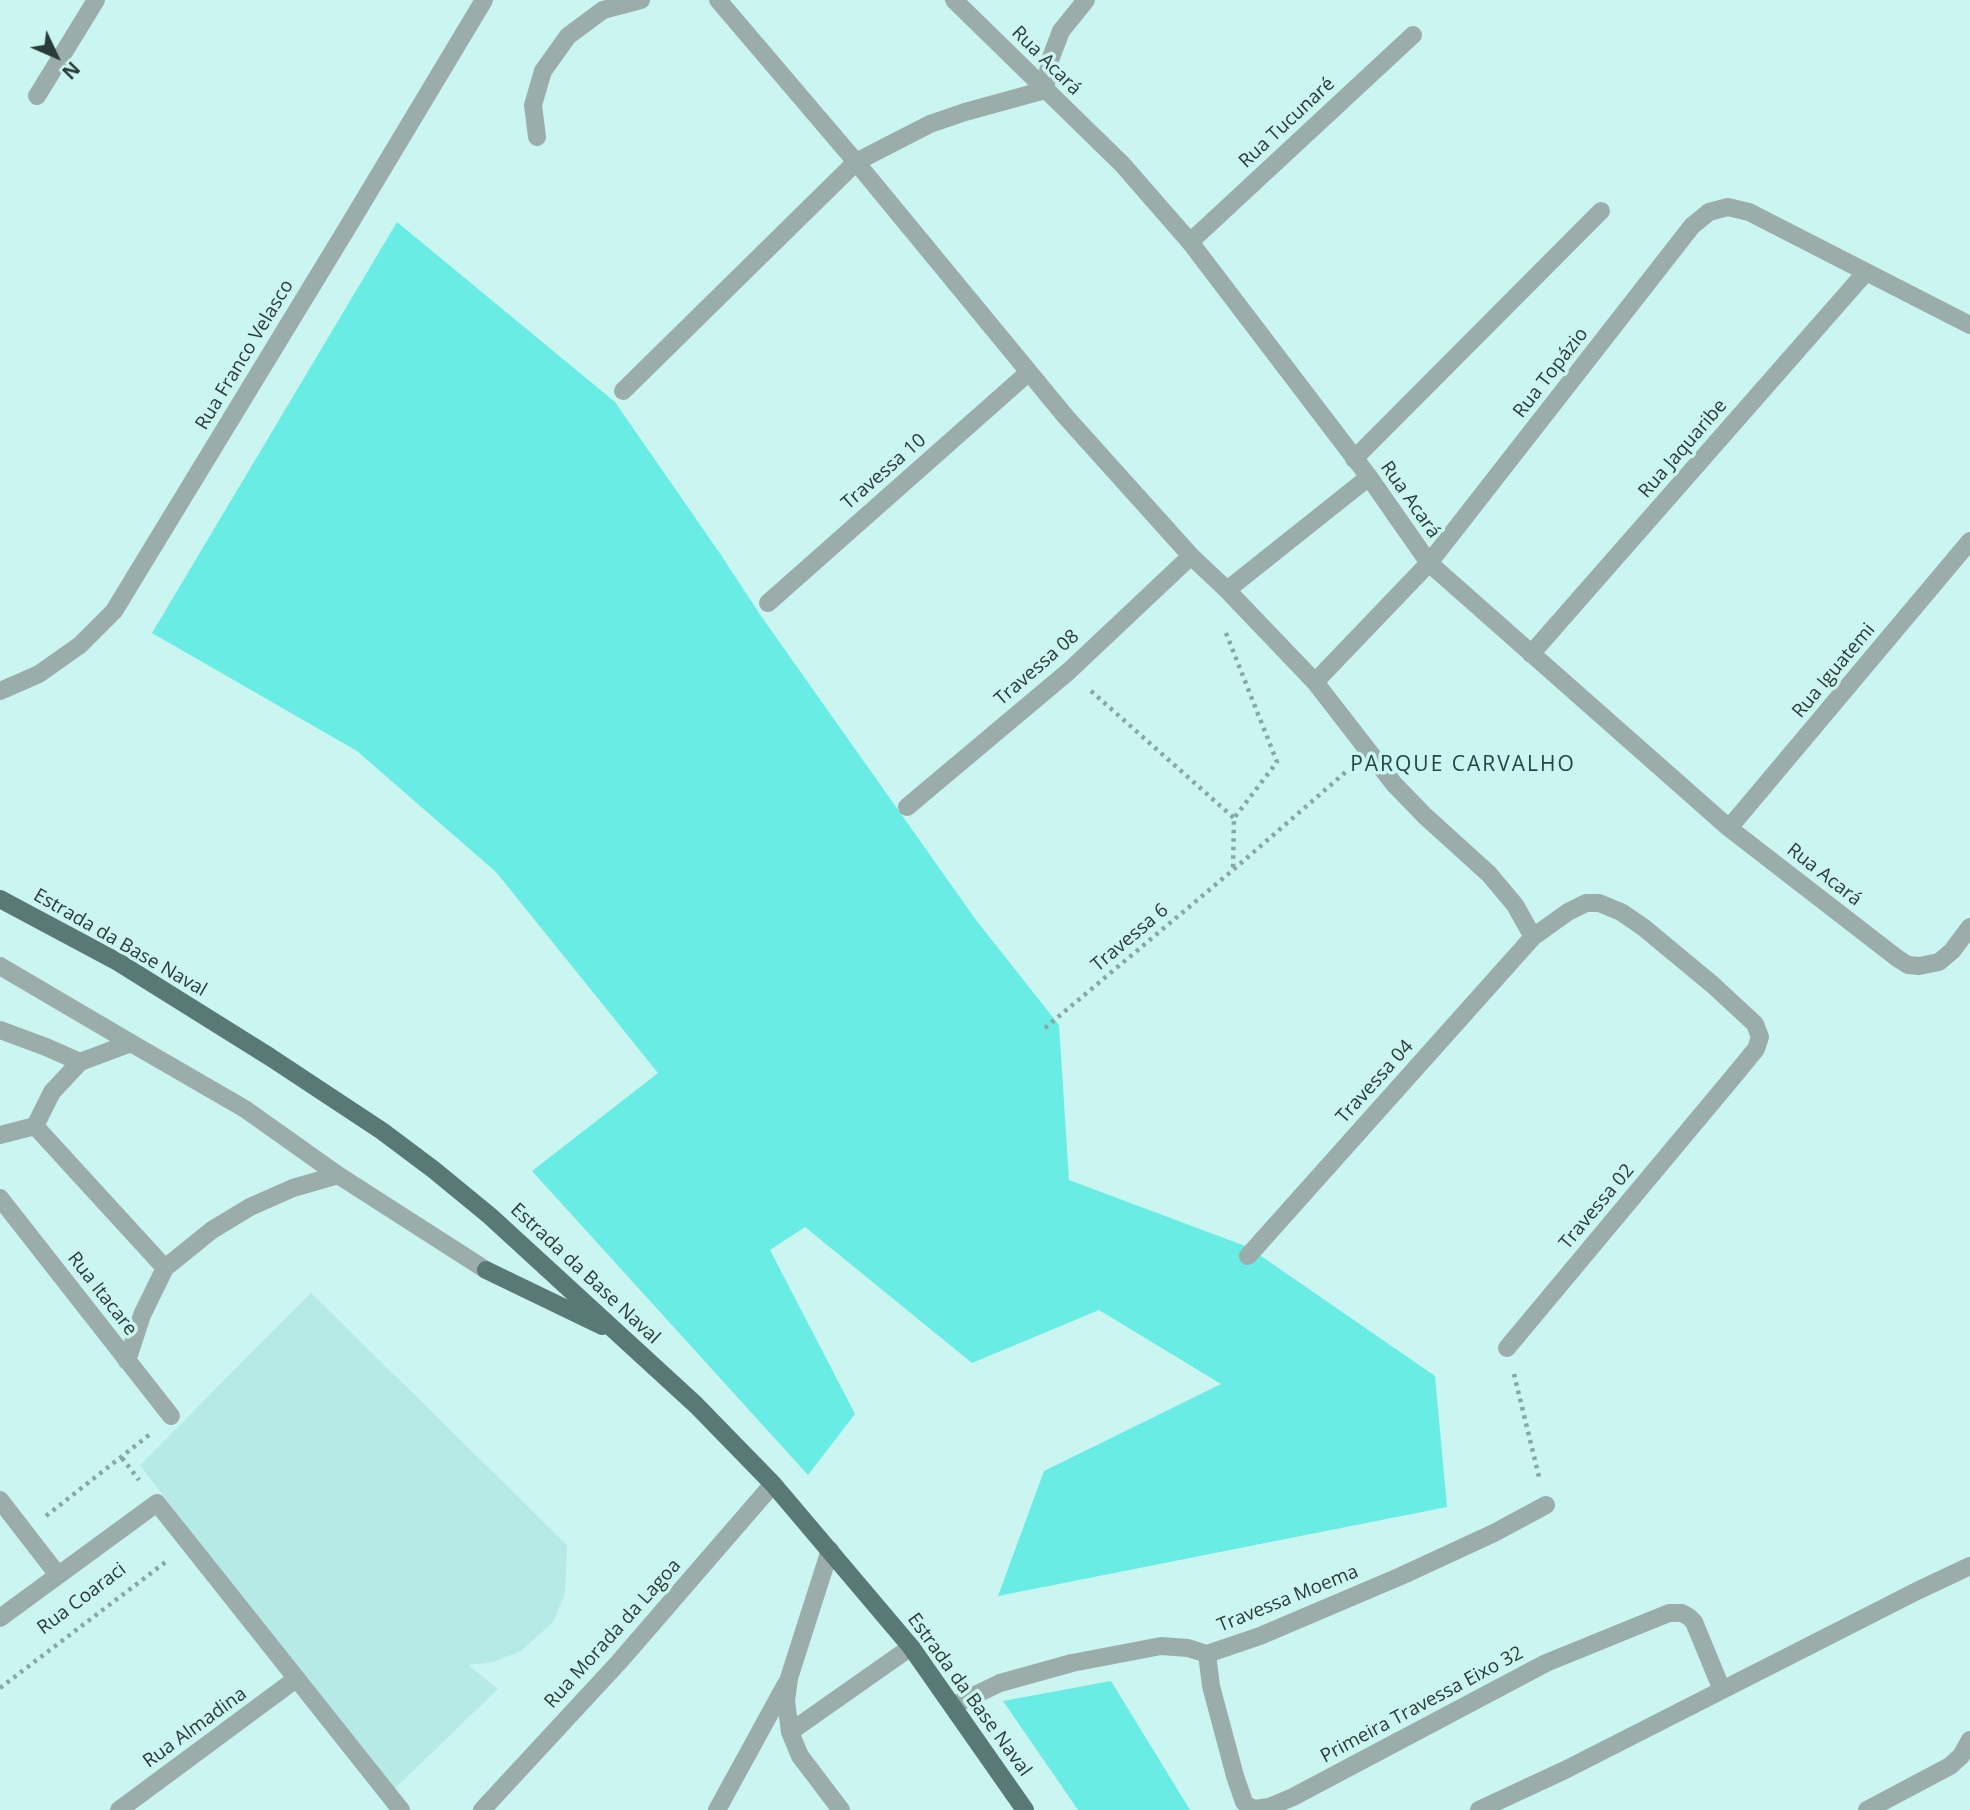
<!DOCTYPE html>
<meta charset="utf-8">
<style>
body{margin:0}
#map{position:relative;width:1970px;height:1810px;overflow:hidden;background:#cbf5f1;font-family:"Open Sans",sans-serif}
canvas{display:block}
.north{position:absolute;left:21px;top:21px;width:70px;height:70px;-webkit-text-stroke:5px #cbf5f1;paint-order:stroke;rotate:134deg;font-size:19px;font-weight:700;line-height:28px;text-align:center;color:#2b3b3a}
.north::after{content:'';display:block;margin:auto;width:24px;height:32px;background:#2b3b3a;clip-path:polygon(50% 0,100% 100%,50% 72%,0 100%)}
</style>
<div id="map">
<canvas width="1970" height="1810"></canvas>
<div class="north">N</div>
</div>
<script>
const c = document.querySelector('canvas').getContext('2d');
c.lineJoin = 'round';
function fillPath(path, color) { c.fillStyle = color; c.fill(path, 'evenodd'); }
const shape = rows => new Path2D(rows.map(r => 'M' + r).join(''));
function trace(path, color, width, dash) { c.strokeStyle = color; c.lineWidth = width; c.lineCap = dash ? 'butt' : 'round'; c.setLineDash(dash || []); c.stroke(path); }
function label(font, color, halo, rows, align = 'center') {
  c.font = font + ' "Open Sans",sans-serif'; c.lineWidth = 7; c.setLineDash([]); c.textBaseline = 'middle'; c.strokeStyle = halo; c.fillStyle = color; for (const [text, x, y, turn = 0] of rows) {
    c.save(); c.translate(x, y); c.rotate((+turn || 0) * Math.PI / 180); c.textAlign = isNaN(turn) ? turn : align; if (halo) c.strokeText(text, 0, 0); c.fillText(text, 0, 0); c.restore();
  }
}
fillPath(shape([
 [311,1293,567,1545,565,1593,553,1622,521,1651,493,1662,468,1665,498,1689,391,1792,140,1465]
]), '#b6eae6');
fillPath(shape([
 [397,222,615,402,721,555,761,616,976,920,1059,1025,1069,1180,1248,1247,1435,1376,1447,1507,998,1596,1044,1471,1221,1384,1099,1310,972,1363,805,1227,770,1250,855,1414,808,1475,532,1171,658,1073,496,872,357,751,152,633],
 [1111,1681,1190,1810,1078,1810,1003,1701]
]), '#69ece4');
trace(shape([
 [1226,633,1277,762,1234,818,1233,869],
 [1091,691,1234,818],
 [1045,1028,1233,870,1348,770],
 [1514,1374,1539,1477],
 [122,1458,139,1480],
 [46,1516,149,1435],
 [0,1688,167,1561]
]), '#87a7a4', 4.5, [3.5, 5]);
trace(shape([
 [830,1550,789,1678,786,1701,790,1732,800,1756,841,1810],
 [790,1732,911,1647],
 [717,1810,786,1684]
]), '#9badab', 18);
trace(shape([
 [718,0,856,162,1066,417,1191,556,1227,590,1315,682,1394,784,1425,816,1489,874,1515,905,1533,937],
 [954,0,1122,164,1190,242,1369,477,1429,563,1729,828,1897,958,1908,965,1919,966,1939,962,1952,951,1970,927],
 [37,96,96,0],
 [537,137,533,105,543,71,568,36,603,10,641,0],
 [1190,242,1413,35],
 [623,391,856,162,930,124,965,112,1045,90,1050,60,1061,31,1086,0],
 [1354,459,1601,211],
 [1227,590,1369,477],
 [768,603,1029,372],
 [1531,654,1866,272],
 [1315,682,1429,563,1692,226,1709,212,1728,207,1749,212,1970,325],
 [907,807,1069,671,1191,556],
 [1729,828,1970,541],
 [0,966,131,1043],
 [0,1030,46,1047,80,1062,131,1043,245,1109,338,1175,486,1270],
 [35,1126,52,1092,80,1062],
 [0,1135,35,1126,165,1268],
 [0,1198,171,1416],
 [1248,1256,1533,937,1568,912,1586,903,1599,903,1621,912,1643,927,1713,985,1755,1024,1760,1037,1756,1049,1738,1071,1507,1348],
 [127,1361,142,1315,165,1268,212,1230,250,1207,293,1188,338,1175],
 [0,1500,58,1575],
 [0,1618,157,1503,401,1810],
 [1207,1654,1211,1686,1235,1776,1244,1802,1248,1806,1255,1809,1269,1807,1293,1797,1546,1663,1669,1613,1682,1613,1689,1617,1694,1622,1722,1690],
 [954,1705,1000,1683,1072,1663,1161,1646,1188,1648,1207,1654,1260,1636,1401,1576,1494,1533,1546,1505],
 [119,1810,296,1679],
 [1479,1810,1565,1770,1917,1591,1970,1566],
 [1867,1810,1950,1766,1961,1756,1970,1740]
]), '#9badab', 18);
trace(shape([
 [0,691,39,674,80,645,114,611,349,225,484,0],
 [482,1810,619,1662,773,1484]
]), '#9badab', 18);
trace(shape([
 [0,899,118,962,270,1057,382,1131,434,1170,490,1216,696,1405,773,1484,911,1647,1025,1810],
 [486,1270,602,1326]
]), '#597976', 18);
label('19px', '#2b3b3a', '#cbf5f1', [
 ["Rua Acará",1046,61,45],
 ["Rua Tucunaré",1287,123,-43],
 ["Rua Franco Velasco",245,355,-59],
 ["Rua Topázio",1551,373,-52],
 ["Rua Jaquaribe",1683,449,-49],
 ["Travessa 10",884,472,-41],
 ["Rua Acará",1410,500,55],
 ["Travessa 08",1037,668,-41],
 ["Rua Iguatemi",1834,671,-50],
 ["Rua Acará",1824,875,38],
 ["Travessa 6",1130,938,-40],
 ["Estrada da Base Naval",120,943,30],
 ["Travessa 04",1375,1082,-48],
 ["Travessa 02",1597,1207,-50],
 ["Estrada da Base Naval",585,1274,43],
 ["Rua Itacare",102,1294,52],
 ["Rua Coaraci",82,1599,-37],
 ["Travessa Moema",1288,1599,-22],
 ["Rua Morada da Lagoa",613,1634,-48],
 ["Estrada da Base Naval",969,1695,54],
 ["Primeira Travessa Eixo 32",1422,1705,-28],
 ["Rua Almadina",195,1728,-36]
]);
c.letterSpacing = '2px';
label('21px', '#224846', '#cbf5f1', [
 ["PARQUE CARVALHO",1463,765]
]);
c.letterSpacing = '0px';
</script>
